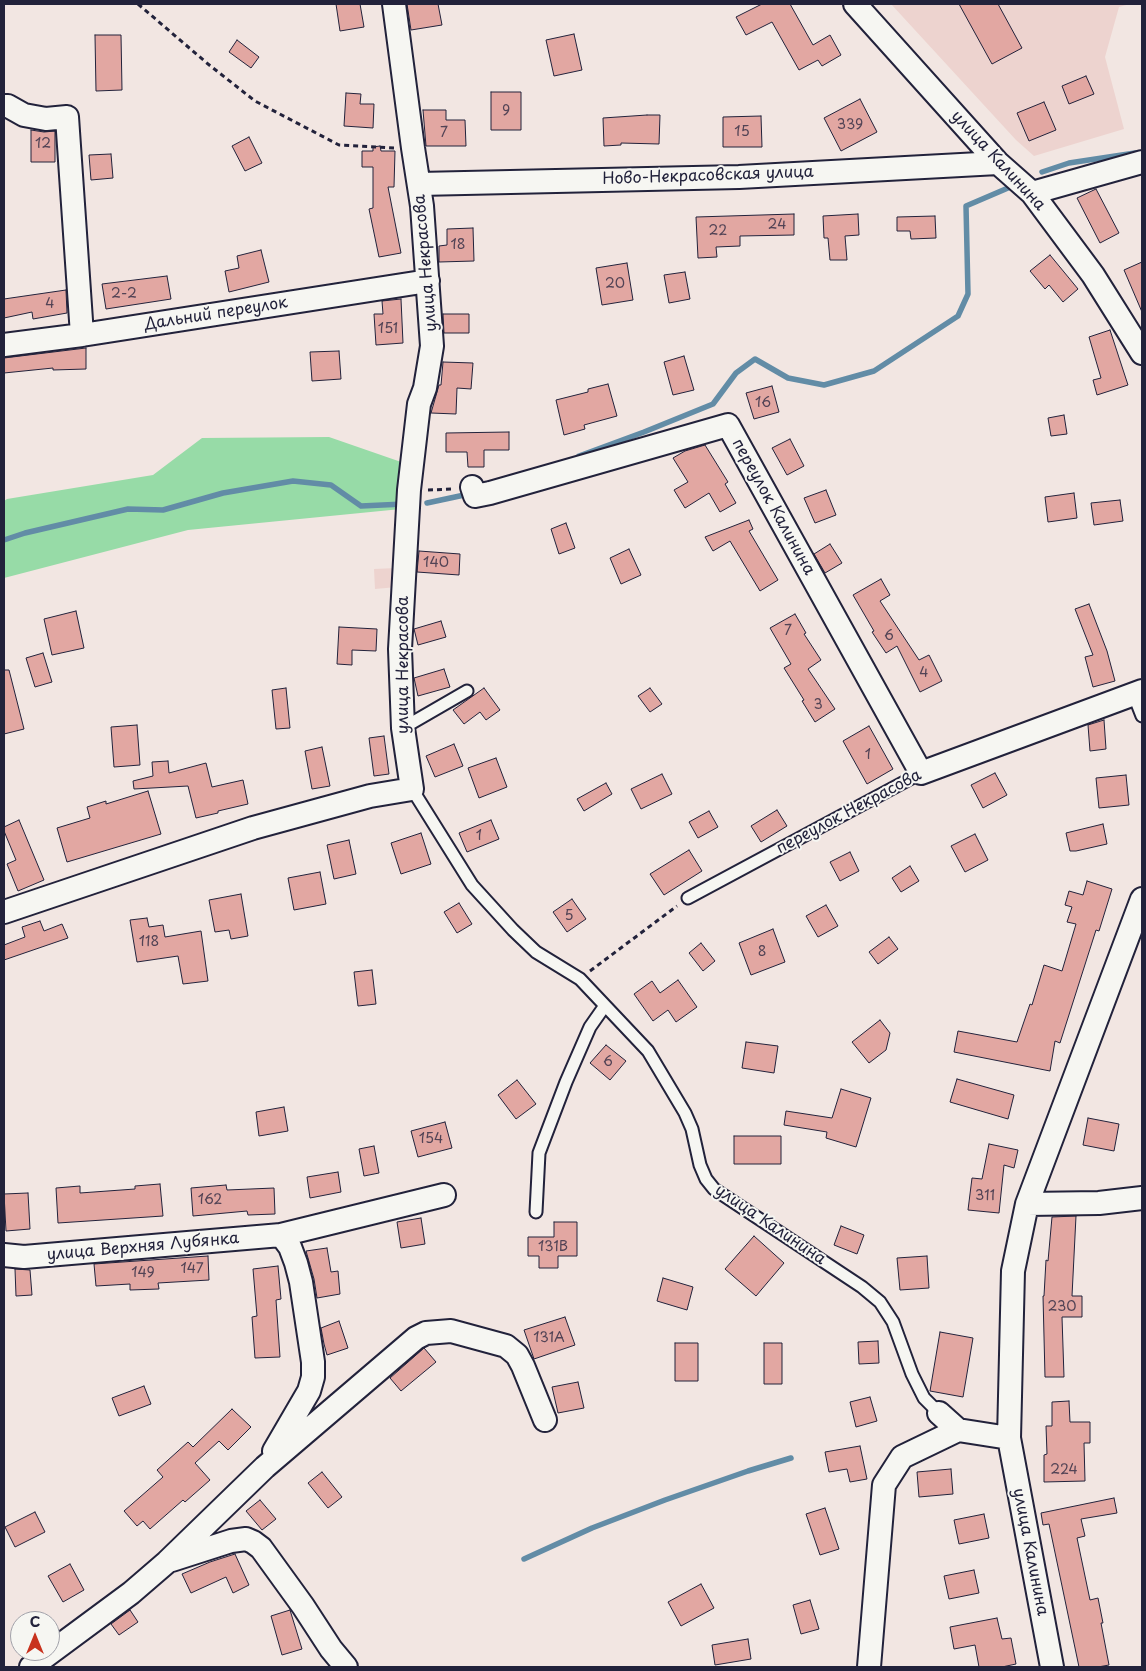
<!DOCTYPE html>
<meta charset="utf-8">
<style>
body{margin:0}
#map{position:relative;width:1146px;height:1671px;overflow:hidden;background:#f2e6e2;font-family:"Playpen Sans",sans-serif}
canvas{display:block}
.frame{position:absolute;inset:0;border:5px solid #22223b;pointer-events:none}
.north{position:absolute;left:10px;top:1611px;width:50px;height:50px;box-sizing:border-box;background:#f6f6f2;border:1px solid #a1a1a9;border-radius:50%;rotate:0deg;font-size:14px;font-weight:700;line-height:20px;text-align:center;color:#22223b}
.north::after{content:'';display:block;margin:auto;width:18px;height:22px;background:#c8321e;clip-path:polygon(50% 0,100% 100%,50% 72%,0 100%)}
</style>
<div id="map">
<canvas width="1146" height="1671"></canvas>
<div class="frame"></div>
<div class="north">С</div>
</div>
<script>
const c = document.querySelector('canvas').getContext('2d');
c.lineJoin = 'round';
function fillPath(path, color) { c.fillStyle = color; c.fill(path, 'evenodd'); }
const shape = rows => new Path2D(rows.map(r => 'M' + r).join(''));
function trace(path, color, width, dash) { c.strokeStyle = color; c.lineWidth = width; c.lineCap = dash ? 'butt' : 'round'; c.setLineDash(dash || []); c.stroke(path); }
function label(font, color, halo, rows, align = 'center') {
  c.font = font + ' "Playpen Sans",sans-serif'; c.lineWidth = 4; c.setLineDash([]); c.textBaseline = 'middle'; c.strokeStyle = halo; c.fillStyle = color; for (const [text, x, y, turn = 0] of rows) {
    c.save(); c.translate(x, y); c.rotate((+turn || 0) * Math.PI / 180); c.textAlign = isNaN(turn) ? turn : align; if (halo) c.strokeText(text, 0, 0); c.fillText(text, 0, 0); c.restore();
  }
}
fillPath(shape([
 [891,4,1130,4,1119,7,1105,57,1124,129,1034,156,1016,140],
 [396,568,397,587,375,589,374,569]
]), '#edd3cf');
fillPath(shape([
 [329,437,404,463,401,509,188,530,4,578,4,501,7,499,153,475,202,438]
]), '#97dba7');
trace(shape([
 [1042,172,1069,163,1135,153],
 [579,456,644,432,713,404,736,373,755,359,788,378,824,385,874,371,958,316,968,294,966,206,1015,185],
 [427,503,469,494],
 [4,540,25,533,128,509,163,510,223,493,293,481,331,485,361,506,404,504],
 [524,1559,592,1528,665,1500,748,1471,791,1458]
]), '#628ca6', 5.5);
const building = shape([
 [336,4,360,4,364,27,340,31,336,4],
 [407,4,438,4,442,25,411,30,407,4],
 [762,4,790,4,813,45,830,35,841,55,822,66,818,60,799,70,772,22,746,35,736,17,762,4],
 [959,4,998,4,1022,48,992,64,959,4],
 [574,34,582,70,554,76,546,40,574,34],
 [95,35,121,35,122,90,96,91,95,35],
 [237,40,259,57,251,68,229,52,237,40],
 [1086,76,1094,94,1069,104,1062,86,1086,76],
 [491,92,521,92,521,130,491,130,491,92],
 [346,93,361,94,360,104,374,104,373,128,344,126,346,93],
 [860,99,877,132,841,151,824,118,860,99],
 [1044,102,1056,130,1029,141,1017,113,1044,102],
 [423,110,446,110,446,120,465,120,466,146,426,146,423,110],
 [647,115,660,115,659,144,621,143,621,145,604,146,603,118,647,115],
 [761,116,762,147,723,147,723,117,761,116],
 [31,130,44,132,55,131,55,162,31,162,31,130],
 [249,137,262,163,245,171,232,146,249,137],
 [380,146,381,151,395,151,394,187,388,187,401,253,379,257,369,209,373,208,373,167,362,167,362,151,373,151,373,147,380,146],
 [111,154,113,178,91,180,89,155,111,154],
 [1096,189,1119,233,1100,243,1077,198,1096,189],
 [794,214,794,235,740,236,740,246,716,247,717,257,698,258,696,217,794,214],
 [858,214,859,235,845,236,847,260,830,260,828,238,824,238,823,216,858,214],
 [935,216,936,238,911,239,910,231,897,231,897,217,935,216],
 [473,228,474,261,439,262,439,246,447,245,447,229,473,228],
 [261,250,269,282,229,292,225,271,239,268,237,256,261,250],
 [1050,255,1078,289,1063,302,1049,285,1045,289,1030,271,1050,255],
 [1142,262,1142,312,1124,270,1142,262],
 [627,263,633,300,602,305,596,268,627,263],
 [685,272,690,299,669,303,664,275,685,272],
 [167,276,171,299,106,309,102,284,167,276],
 [66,290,67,313,33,319,32,312,4,318,4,299,66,290],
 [401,299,403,343,376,345,374,314,383,314,382,301,401,299],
 [443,314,469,314,469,333,444,333,443,314],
 [1110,330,1128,385,1097,395,1093,380,1101,378,1089,337,1110,330],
 [86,348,86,369,53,370,53,368,4,373,4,358,86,348],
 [339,351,341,379,312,381,310,352,339,351],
 [684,356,694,390,673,395,664,362,684,356],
 [443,362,473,363,471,389,457,388,456,414,431,413,439,385,441,385,443,362],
 [608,384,617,416,584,425,585,429,564,435,556,400,588,392,588,389,608,384],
 [772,386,779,412,754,419,746,393,772,386],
 [1064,415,1067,434,1051,436,1048,418,1064,415],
 [509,432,509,450,484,450,484,467,468,467,467,452,446,452,446,433,509,432],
 [790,439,804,466,787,475,772,448,790,439],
 [705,445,728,482,725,484,736,503,720,512,709,493,685,508,674,490,688,482,673,458,685,451,705,445],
 [826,490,836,515,815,523,804,498,826,490],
 [1074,493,1077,518,1048,522,1045,497,1074,493],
 [1120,500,1123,521,1094,525,1091,503,1120,500],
 [749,520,753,529,749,531,778,580,760,591,730,541,713,551,705,537,749,520],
 [566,523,575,548,559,554,551,529,566,523],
 [830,544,842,563,825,573,814,554,830,544],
 [629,549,641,575,621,584,610,558,629,549],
 [419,551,460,554,459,575,417,572,419,551],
 [881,579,890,595,880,601,919,660,929,655,942,681,920,692,897,646,886,653,872,632,874,631,853,595,881,579],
 [1089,604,1107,651,1115,681,1093,687,1085,657,1093,655,1075,609,1089,604],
 [76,611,84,648,52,655,44,619,76,611],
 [795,614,806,633,804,634,821,660,808,669,835,709,815,722,802,701,804,700,784,668,791,664,770,628,795,614],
 [441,621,446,637,418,645,414,629,441,621],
 [339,627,377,629,376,651,352,650,352,665,337,664,339,627],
 [43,653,52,682,35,687,26,658,43,653],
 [444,669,450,687,418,696,414,678,444,669],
 [4,670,9,670,24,729,4,734,4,670],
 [286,688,290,728,276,729,272,690,286,688],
 [484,688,500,710,486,720,480,712,464,724,453,710,484,688],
 [650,688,662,704,650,712,638,696,650,688],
 [1104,720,1106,749,1090,751,1088,725,1104,720],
 [137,725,140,765,114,767,111,727,137,725],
 [869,726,893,769,867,784,843,741,869,726],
 [384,736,389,774,374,776,369,738,384,736],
 [454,744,463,766,435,777,426,756,454,744],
 [322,747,330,786,312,789,305,751,322,747],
 [496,758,507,787,479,798,468,768,496,758],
 [168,761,169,773,206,763,212,787,243,780,248,804,218,811,218,813,196,818,188,786,134,789,133,781,153,776,152,762,168,761],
 [995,773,1007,795,983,808,971,785,995,773],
 [662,774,672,794,641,809,631,789,662,774],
 [1126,775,1129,805,1099,808,1096,778,1126,775],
 [606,783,612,794,584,811,577,799,606,783],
 [148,791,161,834,67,862,57,828,90,818,87,807,106,801,106,804,148,791],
 [777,810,787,826,761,842,751,826,777,810],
 [709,811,718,827,698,838,689,822,709,811],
 [19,820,44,880,18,891,7,864,16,860,4,831,4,827,19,820],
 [491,820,499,839,467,852,459,833,491,820],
 [1103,824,1107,844,1076,851,1070,851,1066,833,1103,824],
 [421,833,431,864,401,874,391,843,421,833],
 [975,834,988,860,965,872,951,846,975,834],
 [349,840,356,874,334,879,327,845,349,840],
 [689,850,702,871,664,895,650,874,689,850],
 [850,852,859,871,840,881,830,862,850,852],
 [910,866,919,881,901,892,892,878,910,866],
 [320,872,326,904,294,910,288,878,320,872],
 [1087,881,1112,889,1099,931,1096,930,1060,1043,1055,1041,1050,1071,954,1052,958,1031,1017,1042,1030,1004,1032,1005,1044,965,1062,971,1076,924,1067,922,1072,907,1065,905,1069,891,1083,895,1087,881],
 [241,894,248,936,231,939,229,930,215,932,209,900,241,894],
 [572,899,586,919,567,932,553,912,572,899],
 [459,903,472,924,457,933,444,912,459,903],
 [826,905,838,926,818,937,806,916,826,905],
 [147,918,149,927,163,925,165,937,201,931,208,981,183,984,178,956,137,962,130,920,147,918],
 [40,921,44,931,62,924,68,938,4,960,4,945,25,937,22,927,40,921],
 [773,929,785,962,751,975,739,943,773,929],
 [889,937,898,949,878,964,869,952,889,937],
 [701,943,715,961,703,971,689,953,701,943],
 [372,970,376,1004,358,1006,354,972,372,970],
 [678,980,697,1007,676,1022,668,1010,653,1021,634,994,652,981,660,993,678,980],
 [880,1020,890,1033,886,1050,869,1063,852,1042,880,1020],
 [746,1042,778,1046,774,1073,742,1068,746,1042],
 [606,1045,626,1061,610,1080,590,1063,606,1045],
 [957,1079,1014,1095,1008,1119,950,1102,957,1079],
 [517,1080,536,1104,516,1119,498,1095,517,1080],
 [841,1089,871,1098,856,1147,826,1138,827,1132,784,1125,786,1111,832,1118,841,1089],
 [284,1107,288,1131,259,1136,256,1112,284,1107],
 [1088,1118,1119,1124,1114,1151,1083,1145,1088,1118],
 [445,1122,452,1148,418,1157,411,1131,445,1122],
 [734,1136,781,1136,781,1164,734,1164,734,1136],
 [989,1144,1018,1150,1014,1168,1004,1165,999,1213,968,1210,972,1178,982,1179,989,1144],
 [374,1146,379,1173,364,1176,359,1149,374,1146],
 [338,1172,341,1192,310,1198,307,1177,338,1172],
 [160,1184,163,1216,58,1223,56,1188,80,1186,80,1193,135,1189,135,1186,160,1184],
 [226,1185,227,1190,274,1188,275,1214,248,1215,247,1211,193,1216,191,1188,226,1185],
 [28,1193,30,1229,6,1231,4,1194,28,1193],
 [1076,1216,1072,1296,1082,1296,1082,1317,1062,1317,1064,1377,1045,1377,1043,1296,1044,1296,1046,1260,1048,1261,1052,1217,1076,1216],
 [421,1218,425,1244,401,1248,397,1222,421,1218],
 [554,1222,577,1222,577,1256,558,1256,558,1268,539,1268,539,1256,528,1256,528,1237,554,1237,554,1222],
 [841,1226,864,1235,857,1254,834,1245,841,1226],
 [754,1236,784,1263,756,1296,725,1269,754,1236],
 [327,1248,331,1272,338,1271,340,1294,317,1298,314,1279,306,1251,327,1248],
 [208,1256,209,1280,158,1283,159,1289,130,1290,130,1284,96,1286,94,1264,208,1256],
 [927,1256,929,1288,900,1290,897,1258,927,1256],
 [278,1266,281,1299,276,1300,280,1357,255,1358,252,1317,257,1316,253,1269,278,1266],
 [15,1269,30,1270,32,1295,16,1296,15,1269],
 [663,1278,693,1287,687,1310,657,1301,663,1278],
 [565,1317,575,1345,534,1359,524,1330,565,1317],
 [339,1321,348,1348,327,1355,324,1344,321,1328,339,1321],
 [940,1332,973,1338,963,1397,930,1391,940,1332],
 [878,1341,879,1363,859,1364,858,1342,878,1341],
 [675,1343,698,1343,698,1381,675,1381,675,1343],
 [764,1343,782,1343,782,1384,764,1384,764,1343],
 [424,1348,436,1362,401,1391,390,1378,424,1348],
 [578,1382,584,1408,558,1413,552,1387,578,1382],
 [144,1386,151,1404,119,1416,112,1398,144,1386],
 [870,1397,877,1421,856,1427,850,1402,870,1397],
 [1069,1401,1070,1422,1090,1422,1090,1443,1084,1443,1085,1481,1044,1482,1044,1455,1047,1454,1046,1426,1052,1426,1052,1402,1069,1401],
 [232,1409,251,1427,228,1450,219,1441,195,1463,210,1480,185,1502,183,1500,150,1529,143,1521,137,1526,124,1511,163,1477,157,1470,188,1442,193,1447,232,1409],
 [860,1446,867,1479,850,1482,847,1469,829,1472,825,1452,860,1446],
 [951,1469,953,1494,919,1497,917,1472,951,1469],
 [322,1472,342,1497,328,1508,308,1483,322,1472],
 [1114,1498,1117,1513,1081,1519,1085,1536,1077,1538,1090,1600,1098,1598,1103,1623,1101,1623,1109,1665,1098,1667,1079,1667,1049,1524,1043,1525,1041,1513,1114,1498],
 [260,1500,276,1519,262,1530,246,1511,260,1500],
 [825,1508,839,1549,820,1555,806,1514,825,1508],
 [35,1512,45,1532,15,1547,5,1527,35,1512],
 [984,1514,989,1538,959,1544,954,1520,984,1514],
 [235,1554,249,1585,233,1593,226,1577,191,1593,182,1574,210,1562,235,1554],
 [70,1564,84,1590,63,1602,48,1576,70,1564],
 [974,1570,979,1593,949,1599,944,1576,974,1570],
 [701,1584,714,1608,681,1626,668,1602,701,1584],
 [810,1600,819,1629,801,1634,793,1605,810,1600],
 [130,1610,138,1622,119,1635,111,1624,130,1610],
 [290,1610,302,1649,282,1655,271,1616,290,1610],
 [997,1618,1002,1639,1011,1638,1016,1664,1002,1667,979,1667,975,1645,954,1649,950,1627,997,1618],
 [748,1639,751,1659,715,1665,712,1645,748,1639]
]);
fillPath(building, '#e2a7a2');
trace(building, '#22223b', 1);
const lane = shape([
 [1133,693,1142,716],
 [403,728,467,691],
 [412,789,472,885,513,930,536,952,580,979,648,1051,685,1113,692,1129,700,1165,706,1179,714,1189,862,1287,880,1302,893,1322,912,1374,924,1398,939,1413],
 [688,898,921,773],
 [536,1212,539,1153,566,1082,590,1027,604,1007]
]);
const street = shape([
 [855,4,998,163,1032,193,1093,275,1142,353],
 [4,106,8,106,24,115,46,119,67,117,82,335],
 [419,184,739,177,998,163],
 [1032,193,1142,162],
 [4,345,82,335,428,281],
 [472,487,475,496,490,493,728,425,921,773,1142,691],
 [4,912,253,828,370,796,412,789,403,728,400,649,409,490,419,404,425,388,432,346,422,206,413,148,394,4],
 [1027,1204,1099,1203,1142,1198],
 [4,1255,24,1257,281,1235,444,1195],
 [939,1413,958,1430,1009,1438],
 [274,1451,309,1391,313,1377,313,1362,301,1282,296,1263,290,1247,281,1235],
 [172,1560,231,1541,246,1539,253,1542,261,1548,303,1606,331,1649,346,1667],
 [31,1667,131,1593,167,1562,265,1467,416,1338,426,1333,451,1331,506,1346,517,1355,523,1366,545,1420],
 [869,1667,884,1485,902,1457,958,1430],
 [1052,1667,1009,1438,1013,1271,1027,1204,1142,899]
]);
trace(lane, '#22223b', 15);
trace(street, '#22223b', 26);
trace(shape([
 [138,4,208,64,255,101,339,145,394,148],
 [428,490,454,489],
 [590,971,677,906]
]), '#22223b', 3, [5, 4]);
trace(lane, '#f6f6f2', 11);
trace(street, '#f6f6f2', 22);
label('14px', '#524355', null, [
 ["9",506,111],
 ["339",850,125],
 ["15",742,132],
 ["7",444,133],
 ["12",43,144],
 ["24",777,225],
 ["22",718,231],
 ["18",458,245],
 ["20",615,284],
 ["2-2",124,294],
 ["4",50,304],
 ["151",388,329],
 ["16",763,403],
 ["140",436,563],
 ["7",788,631],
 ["6",889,636],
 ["4",924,673],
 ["3",818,705],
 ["1",868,755],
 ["1",479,836],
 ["5",569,916],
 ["118",149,942],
 ["8",762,952],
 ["6",608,1062],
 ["154",431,1139],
 ["311",985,1196],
 ["162",210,1200],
 ["131В",553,1247],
 ["147",192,1269],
 ["149",143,1273],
 ["230",1062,1307],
 ["131А",549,1338],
 ["224",1064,1470]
]);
label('16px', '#22223b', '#f6f6f2', [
 ["улица Калинина",998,161,47],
 ["Ново-Некрасовская улица",708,176,-2],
 ["улица Некрасова",426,263,-95],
 ["Дальний переулок",216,314,-9],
 ["переулок Калинина",773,507,61],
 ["улица Некрасова",404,665,-90],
 ["переулок Некрасова",849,812,-28],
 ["улица Калинина",770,1225,34],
 ["улица Верхняя Лубянка",143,1247,-5],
 ["улица Калинина",1030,1552,79]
]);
</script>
